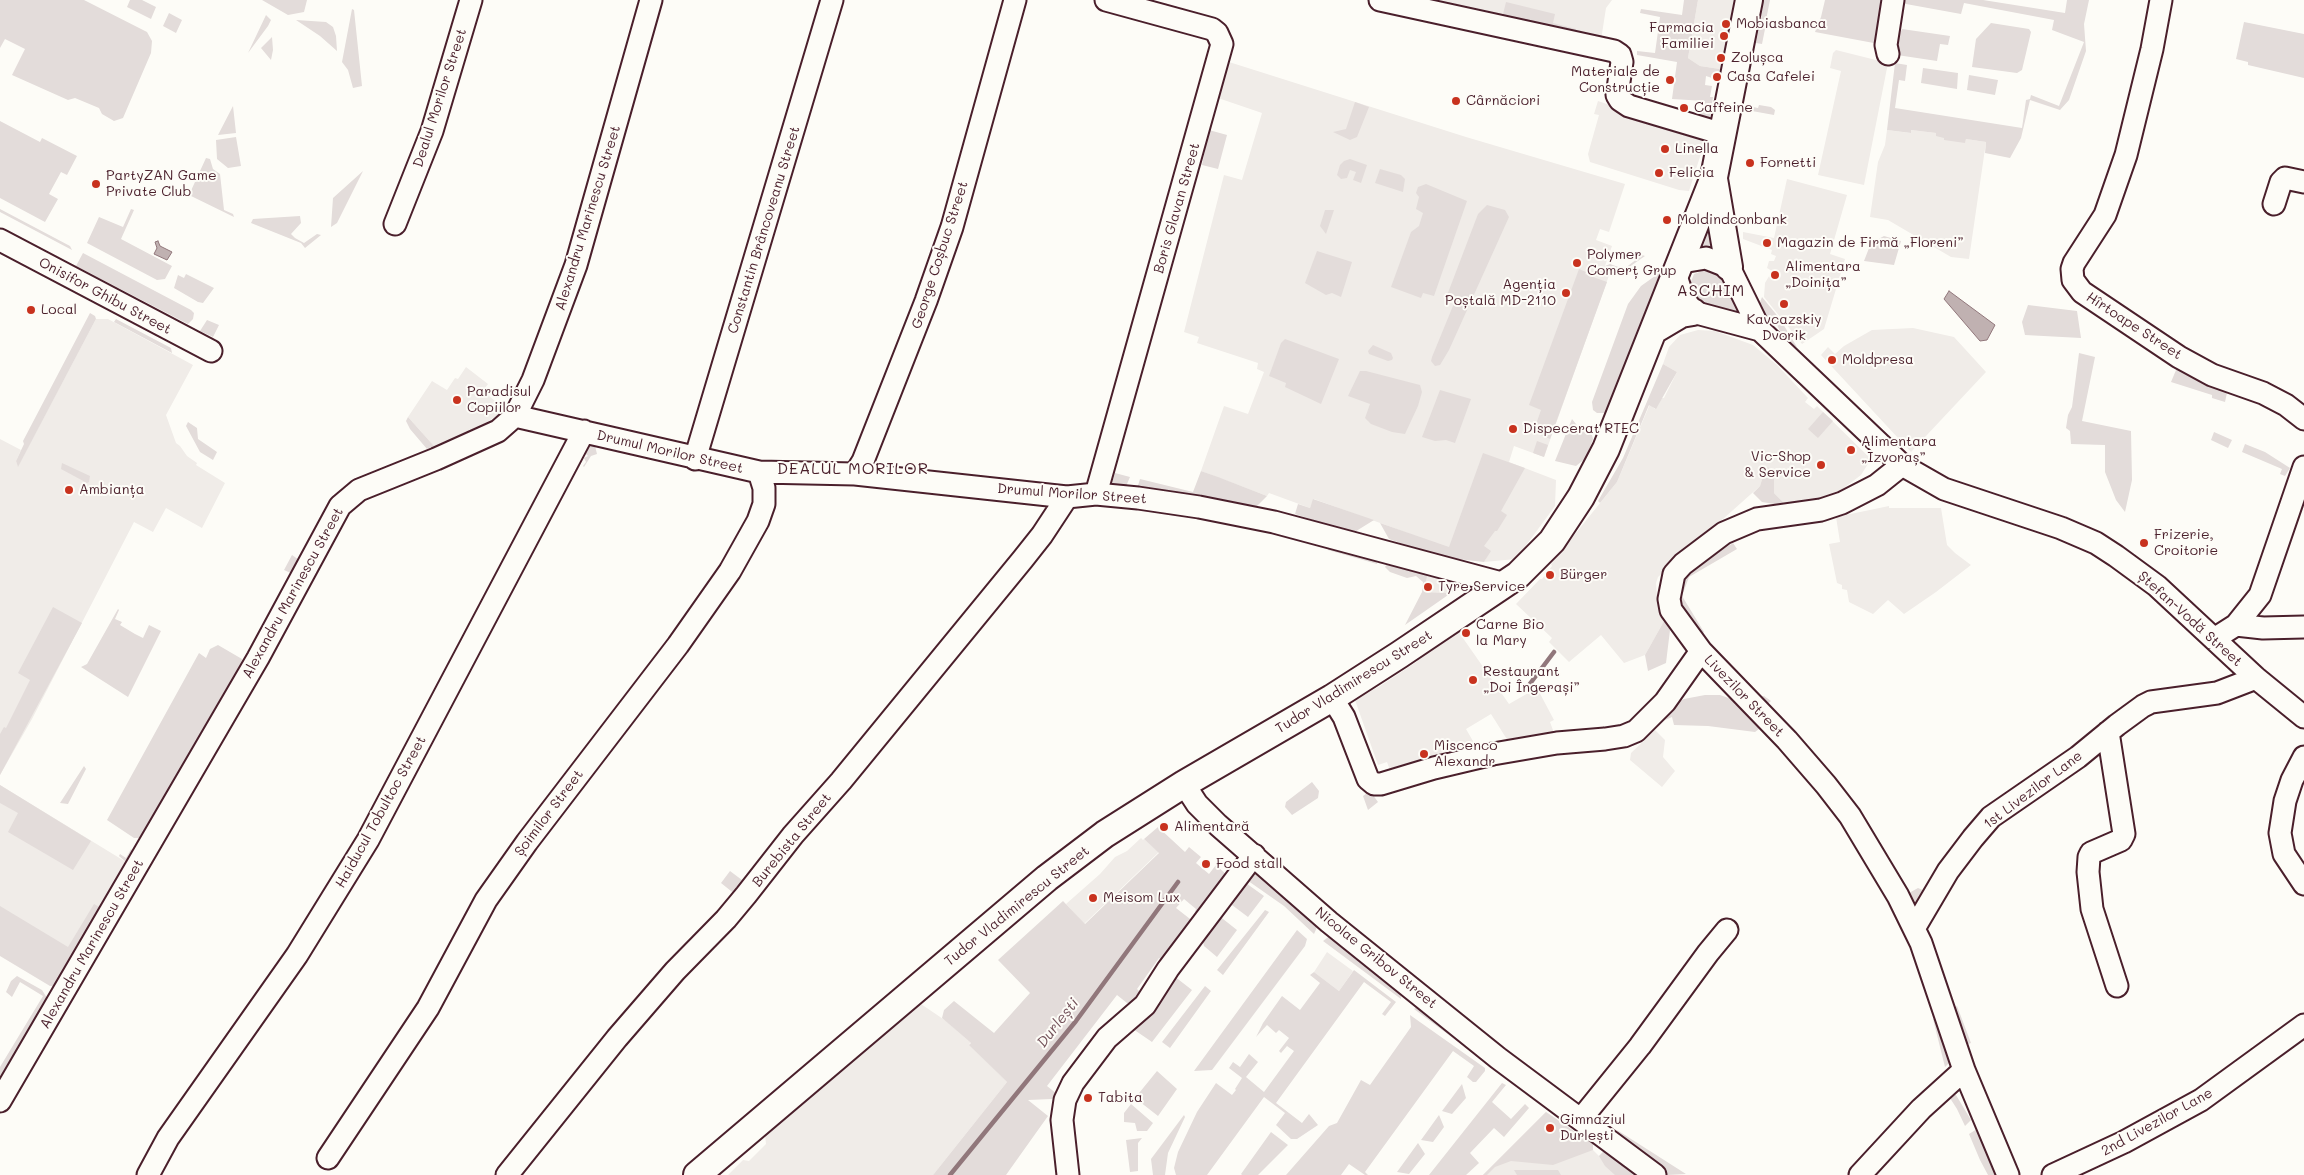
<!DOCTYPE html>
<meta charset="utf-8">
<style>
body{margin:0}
canvas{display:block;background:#fdfcf7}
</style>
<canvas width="2304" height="1175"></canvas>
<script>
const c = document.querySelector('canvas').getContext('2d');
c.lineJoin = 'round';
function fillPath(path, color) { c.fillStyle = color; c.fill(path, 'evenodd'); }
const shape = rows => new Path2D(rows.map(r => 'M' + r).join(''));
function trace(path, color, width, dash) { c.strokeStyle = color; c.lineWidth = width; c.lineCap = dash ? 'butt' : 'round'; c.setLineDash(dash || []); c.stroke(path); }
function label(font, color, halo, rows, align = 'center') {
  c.font = font + ' Mali,sans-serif'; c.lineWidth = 4; c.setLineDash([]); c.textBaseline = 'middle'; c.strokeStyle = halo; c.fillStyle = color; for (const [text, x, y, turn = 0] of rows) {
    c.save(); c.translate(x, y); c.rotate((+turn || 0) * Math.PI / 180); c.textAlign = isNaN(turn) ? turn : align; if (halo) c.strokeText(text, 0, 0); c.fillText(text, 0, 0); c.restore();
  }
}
fillPath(shape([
 [1399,0,1612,0,1606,8,1601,40],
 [1698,0,1734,0,1720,69,1700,66,1688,58],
 [1836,50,1888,63,1864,185,1818,175,1841,71,1830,68,1833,53],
 [1229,62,1466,137,1625,184,1609,232,1600,229,1596,240,1612,246,1605,266,1611,270,1544,457,1514,446,1509,462,1556,480,1555,506,1516,559,1484,562,1489,553,1449,548,1314,499,1310,508,1269,493,1267,496,1201,471,1224,406,1248,414,1264,372,1257,369,1258,363,1197,343,1199,337,1184,332,1224,175,1242,180,1262,113,1218,98],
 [1598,101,1706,138,1689,191,1679,190,1590,162,1588,154,1599,115,1594,114],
 [1887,130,1910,133,1911,130,1936,133,1945,138,1965,142,1966,139,1986,142,1969,259,1951,257,1888,220,1870,217,1878,162,1885,145],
 [1787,179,1847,195,1830,254,1845,259,1824,329,1802,344,1764,297,1765,283,1772,271,1767,268,1769,261,1774,261,1776,256,1771,254,1772,250,1743,239,1743,232,1774,238],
 [96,319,108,319,193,365,166,415,176,443,180,446,187,456,197,463,196,465,225,483,202,528,166,508,153,532,134,522,32,719,0,775,0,439,21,450,16,461,18,466],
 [1913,328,1954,337,1986,372,1911,452,1821,355,1828,347,1835,354,1844,346,1872,330],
 [1698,330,1715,331,1753,345,1777,365,1808,398,1805,402,1814,409,1817,406,1871,459,1861,475,1837,493,1807,504,1787,506,1774,493,1774,472,1766,468,1760,486,1658,577,1656,583,1657,597,1664,621,1645,655,1624,663,1601,635,1569,662,1549,642,1552,638,1516,604,1540,579,1542,579,1552,566,1551,564,1617,482,1650,404,1655,409,1661,398,1664,398,1677,372,1663,364,1669,347,1680,335],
 [466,367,488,384,483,391,506,410,476,429,434,446,408,417,432,381,447,390,455,378,458,379],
 [1889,506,1889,508,1941,508,1947,545,1955,553,1971,565,1936,592,1904,614,1888,600,1873,614,1849,602,1847,590,1842,589,1842,585,1837,583,1829,544,1840,542,1836,517],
 [1428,572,1450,579,1446,593,1424,592],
 [1458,631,1509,704,1537,688,1554,720,1550,722,1554,733,1508,741,1491,714,1466,729,1477,748,1468,749,1391,773,1387,762,1378,765,1355,700,1380,686,1418,661,1416,657],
 [1655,730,1665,740,1663,757,1675,771,1662,787,1630,760,1631,753],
 [0,785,126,862,56,981,0,949],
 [1141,838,1143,840,1144,839,1159,852,1084,924,1066,904,1100,874,1115,857,1127,851],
 [1327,952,1353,971,1339,991,1314,972],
 [921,1004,946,1021,971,1043,969,1044,1007,1082,933,1175,728,1175,743,1160,749,1161,766,1144,765,1134,780,1121],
 [1546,1112,1593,1144,1593,1150,1599,1156,1604,1151,1636,1175,1483,1175]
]), '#f0ece8');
fillPath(shape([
 [0,0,84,0,147,32,152,41,151,53,123,118,114,121,102,114,99,108,75,98,68,100,12,75,25,49,5,39,0,48],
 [130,0,142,0,156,7,151,19,127,7],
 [262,0,307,0,304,12,288,15],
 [1684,0,1698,0,1688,58,1700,66,1720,69,1715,79,1706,76,1705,85,1712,86,1710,97,1713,97,1710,118,1696,114,1697,109,1704,109,1705,101,1672,99,1677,62,1637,55,1637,51,1655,53,1660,17,1640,13,1641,9,1682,15],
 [1764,0,1770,0,1766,20,1761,19],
 [1825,0,1886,0,1879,44,1815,32,1821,17],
 [1903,0,1983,0,2065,13,2067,0,2089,0,2084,24,2086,51,2069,100,2060,110,2030,100,2021,138,2010,158,1985,153,1986,142,1966,139,1965,143,1944,140,1944,138,1936,136,1936,133,1911,130,1911,133,1887,130,1895,63,1907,65,1905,81,1899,80,1895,108,2022,128,2026,100,2030,99,2031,95,2059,106,2084,42,2052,30,2054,20,1964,3,1961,14,1906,4,1902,2],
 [1506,2,1555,14,1553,23,1576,29,1575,37,1501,22],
 [352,9,354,10,362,86,353,88,348,70,342,62],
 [169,13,182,20,176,33,163,26],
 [266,15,271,20,268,26,248,53],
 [296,20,326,22,333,27,336,36,337,51,320,36],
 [1760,22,1766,24,1762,44,1756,43],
 [2244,22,2304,34,2304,78,2248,65,2248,62,2236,59],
 [1991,23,2029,29,2031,32,2022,70,2017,73,1972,67,1976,39],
 [1902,29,1950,36,1948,45,1940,44,1937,61,1897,55,1896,43],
 [272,37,273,50,271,60,261,48],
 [1923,68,1958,73,1957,89,1921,83],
 [1969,75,1998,80,1995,95,1967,90],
 [1355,102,1369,107,1357,137,1350,140,1333,132,1346,129],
 [1759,105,1771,107,1775,110,1774,115,1752,111,1753,107,1758,108],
 [233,106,236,133,218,135],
 [0,121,40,142,42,138,77,156,67,175,61,172,49,194,58,199,45,222,0,198],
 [1209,130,1227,135,1218,169,1202,165],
 [236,137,241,166,228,168,217,159,216,140],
 [206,158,210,159,213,169,220,174,224,210,233,214,234,217,189,195],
 [1350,159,1367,165,1361,183,1353,180,1356,172,1350,170,1347,178,1341,179,1337,175,1340,165,1344,161],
 [1380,169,1401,175,1405,179,1403,192,1375,183],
 [363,171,337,223,331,227,333,198],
 [1426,184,1467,201,1434,296,1423,293,1421,298,1391,287,1411,232,1419,226,1423,213,1416,209,1419,197,1416,193,1418,187],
 [1487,205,1505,210,1509,217,1449,350,1440,365,1435,366,1431,361,1432,357,1455,301,1446,298,1478,214],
 [0,209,70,246,72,250,0,212],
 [131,209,134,210,121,239,172,266,165,279,157,280,87,243,99,217,123,227],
 [1325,210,1334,210,1326,234,1320,226],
 [300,216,301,223,291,234,295,238,304,243,317,234,321,235,305,248,301,243,251,223,253,219],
 [1713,217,1722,254,1701,253],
 [1884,236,1901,241,1894,265,1864,261,1871,243],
 [1317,251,1352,262,1341,297,1332,293,1326,295,1305,283],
 [83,253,191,310,194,313,193,319,188,324,76,266],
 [1642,255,1645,256,1622,272,1615,272,1605,266,1610,264,1624,269],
 [1579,269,1586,272,1585,274,1607,282,1550,439,1536,433,1534,430,1541,410,1529,405],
 [1708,269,1722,274,1740,306,1734,315,1698,305,1688,289,1694,274],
 [1662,271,1662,277,1605,413,1597,413,1593,410,1592,402,1628,304,1641,286],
 [186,274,214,288,203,303,198,302,174,288,178,275,184,278],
 [1762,297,1780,319,1797,347,1792,345,1782,335,1776,323,1772,323,1759,305],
 [2028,305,2077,311,2081,338,2025,335,2022,322],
 [90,313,95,316,96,319,18,467,16,461,24,444,23,441],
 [116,319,171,348,172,353,114,322],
 [207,320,219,325,213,337,200,331],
 [1285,339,1339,359,1321,404,1285,387,1286,383,1269,376,1281,343],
 [1373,345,1391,353,1393,358,1392,360,1388,361,1369,354,1368,351],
 [2079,353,2095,357,2082,421,2131,431,2132,480,2125,512,2116,500,2105,472,2105,445,2071,444,2070,431,2066,428,2068,415,2072,407],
 [2179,363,2228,388,2225,402,2212,398,2212,395,2171,382],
 [1663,364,1677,372,1656,409,1649,405,1617,482,1600,503,1598,501,1623,458],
 [1360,371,1366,371,1420,385,1422,392,1418,406,1405,434,1392,432,1371,424,1365,418,1370,404,1348,396],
 [1440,390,1471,399,1455,443,1446,440,1435,441,1422,437],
 [1823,412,1833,421,1818,438,1808,429],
 [408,417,434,446,427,449,410,429,406,421],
 [1572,419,1580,429,1592,435,1593,439,1586,458,1576,466,1555,461],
 [188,422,197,428,198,439,217,452,213,460,200,452,186,426],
 [2214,432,2232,440,2228,448,2211,440],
 [1537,441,1548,445,1544,457,1533,453],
 [589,444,595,446,597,454,591,456,584,467,583,466,586,462,584,458,588,456,586,454,582,457],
 [2245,444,2265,452,2290,468,2285,476,2280,474,2282,469,2242,452],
 [1483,453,1525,468,1501,511,1507,515,1497,531,1495,531,1484,546,1491,551,1484,562,1440,557,1389,539,1380,523,1449,547],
 [62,463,90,476,89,482,87,483,61,469],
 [1766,467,1776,470,1774,472,1774,493,1787,506,1762,502,1753,493,1760,486],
 [1201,471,1218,477,1267,496,1252,511,1136,492,1140,479,1193,492],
 [1115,473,1130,477,1124,491,1112,483],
 [1313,499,1374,520,1353,533,1295,514,1298,504,1310,508],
 [1733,543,1737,549,1689,577,1682,596,1704,632,1702,634,1760,697,1764,696,1771,701,1763,708,1688,621,1677,601,1683,580,1690,569],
 [1328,545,1376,558,1377,564,1328,550],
 [292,555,302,562,295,575,284,570],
 [1389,561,1428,572,1424,592,1446,593,1450,579,1461,586,1405,625,1422,592,1423,582,1416,576,1407,578,1390,572,1385,567],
 [53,607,82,623,0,775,0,734,4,727,6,728,30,680,18,673],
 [118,609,119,610,115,619,122,622,120,625,135,634,143,638,149,625,161,631,128,697,81,667,87,664],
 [1664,621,1670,630,1666,663,1648,671,1645,655],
 [218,645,242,659,240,673,141,838,134,838,107,820,199,653,206,658,210,649],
 [1705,695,1720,695,1737,701,1763,726,1755,732,1708,726,1674,725,1672,717,1665,720,1641,743,1638,739,1673,706,1684,699],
 [84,766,86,769,68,804,60,803],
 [1312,782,1319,791,1318,798,1292,815,1285,807,1286,802],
 [0,785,91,841,73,870,8,832,18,813,0,803],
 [1370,791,1378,802,1368,810,1363,796],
 [1158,827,1185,852,1189,847,1201,857,1196,863,1209,874,1216,865,1228,876,1201,916,1195,912,1196,909,1184,899,1176,908,1194,922,1164,962,1159,958,1137,989,1141,993,1138,1005,1127,1003,1117,995,1047,1086,1057,1094,1052,1099,1028,1100,1048,1116,1006,1175,933,1175,1007,1082,969,1045,971,1043,942,1018,944,1010,954,1001,994,1033,1030,993,998,960,1063,901,1085,924,1159,853,1144,839],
 [131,849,135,854,112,891,109,890,126,862,119,856,120,854,126,858],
 [1254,870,1318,925,1314,934,1284,906,1244,878],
 [730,871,746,883,736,895,721,883],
 [1243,881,1264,896,1248,917,1228,902],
 [1918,888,1925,891,1916,907,1909,893],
 [94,904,103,909,55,986,50,986,0,956,0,906,68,947],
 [1265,910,1269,912,1223,975,1217,970],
 [1218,915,1237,930,1217,957,1204,946,1202,938],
 [1297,930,1307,939,1305,946,1212,1070,1194,1071],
 [1331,935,1400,987,1401,999,1323,941],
 [1354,970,1396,1002,1385,1016,1382,1014,1391,1002,1364,982,1276,1103,1302,1123,1309,1114,1318,1125,1297,1139,1291,1139,1276,1125,1285,1113,1264,1097,1207,1175,1176,1175,1174,1168,1178,1152,1197,1112,1216,1083,1232,1095,1236,1090,1235,1089,1242,1078,1229,1068,1233,1062,1240,1067,1249,1054,1258,1062,1246,1077,1264,1092,1294,1051,1287,1046,1281,1053,1279,1051,1289,1038,1279,1030,1276,1033,1267,1025,1256,1037,1263,1023,1282,996,1300,1010,1320,983,1310,975,1314,972,1339,991],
 [17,976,42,990,49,1001,0,1084,0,1067,43,996,20,982,12,997,6,992,11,981],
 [1174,976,1192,990,1152,1042,1133,1029],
 [1205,986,1211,991,1170,1048,1162,1042],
 [1418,1006,1483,1053,1485,1062,1414,1009],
 [1957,1006,1971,1043,1965,1045,1952,1009],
 [1410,1015,1485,1068,1485,1071,1476,1082,1473,1082,1467,1077,1474,1066,1453,1051,1365,1172,1368,1175,1365,1175,1349,1164,1341,1175,1286,1175,1329,1126,1337,1123,1361,1080,1370,1085,1411,1027],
 [1933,1019,1939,1019,1951,1061,1945,1067],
 [1157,1071,1177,1089,1158,1116,1135,1098],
 [1502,1083,1506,1085,1492,1102,1511,1119,1525,1104,1529,1108,1504,1137,1494,1128,1470,1153,1479,1163,1466,1175,1429,1175],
 [1462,1084,1466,1098,1452,1114,1442,1111],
 [1948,1095,1956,1095,1971,1120,1965,1126,1957,1109],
 [1131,1104,1153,1123,1147,1131,1137,1131,1135,1123,1124,1122,1124,1113],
 [1546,1112,1593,1144,1593,1150,1553,1165,1511,1161,1495,1167,1487,1175,1483,1175],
 [1184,1115,1185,1117,1168,1153,1165,1175,1153,1175,1151,1159],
 [1439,1115,1444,1127,1433,1142,1421,1140],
 [1977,1129,2000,1175,1988,1175,1980,1160,1969,1134],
 [1617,1130,1686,1174,1667,1175,1622,1139],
 [1271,1132,1288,1145,1258,1175,1242,1175,1241,1174],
 [1142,1138,1138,1143,1138,1171,1130,1172,1126,1140],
 [1418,1143,1425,1154,1409,1174,1397,1172],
 [1604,1151,1635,1174,1636,1175,1615,1175,1605,1166,1599,1156],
 [1514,1170,1558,1170,1561,1175,1517,1175]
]), '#e3dcda');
const water = shape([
 [158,241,160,246,172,252,167,260,154,254,157,248,155,242,158,241],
 [1949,291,1995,325,1987,340,1980,341,1944,299,1949,291]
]);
fillPath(water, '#c0b1b1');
trace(water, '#91777b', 1);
trace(shape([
 [1529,685,1554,652],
 [950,1175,1076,1021,1178,882]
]), '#91777b', 4.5);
const minor = shape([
 [1380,0,1614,51,1620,55,1622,62,1617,95,1620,100,1629,106,1723,134],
 [2161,0,2152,49,2126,155,2105,215,2074,263,2072,269,2073,280,2082,292,2179,357,2212,375,2263,393,2286,405,2304,419],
 [1888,54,1886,45,1893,0],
 [2274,204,2281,182,2285,178,2304,182],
 [395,224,432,131,471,0],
 [0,240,211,351],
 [1682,262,1706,258,1729,267,1760,330,1902,465,1944,489,2061,528,2096,543,2116,556,2157,586,2256,678,2304,717],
 [1676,276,1683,297,1693,312,1760,330],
 [515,416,759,472,855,474,1067,497,1096,494,1138,498,1199,507,1274,522,1505,584],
 [695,459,832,0],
 [1902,465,1877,485,1842,503,1821,510,1757,519,1724,533,1683,564,1674,574,1669,599,1671,610,1701,651,1787,740,1826,785,1850,816,1898,896,1921,943,1964,1070,2008,1175],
 [855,474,863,461,926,301,952,227,1015,0],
 [1096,494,1222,44,1217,33,1212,29,1106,0],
 [2236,625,2263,628,2304,627],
 [2214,639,2236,625,2260,595,2304,467],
 [1332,698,1344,717,1368,779,1374,784,1381,784,1434,768,1493,754,1557,743,1605,739,1624,736,1636,731,1665,702,1701,651],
 [2108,732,2124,834,2121,840,2091,853,2089,857,2088,872,2092,909,2117,986],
 [2304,757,2292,780,2285,801,2280,833,2284,854,2304,884],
 [1184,784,1197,804,1218,825,1329,922,1498,1058,1655,1175],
 [1915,927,1948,871,1973,838,1991,817,2078,757,2117,725,2143,706,2151,702,2217,693,2256,678],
 [0,1101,258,658,340,506,359,490,436,459,498,431,515,416,533,380,576,265,651,0],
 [1581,1119,1640,1046,1708,953,1727,930],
 [328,1158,428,1008,486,900,527,842,678,645,730,571,758,521,764,504,764,488,759,472],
 [148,1175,168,1138,297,955,368,840,584,431],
 [507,1175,617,1038,675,971,726,919,746,895,793,835,841,781,1023,559,1042,535,1067,497],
 [1068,1175,1062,1120,1065,1100,1073,1083,1107,1038,1145,1005,1168,969,1254,855],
 [1860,1175,1921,1109,1964,1070],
 [2053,1175,2124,1142,2201,1100,2304,1025]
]);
const major = shape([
 [1714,179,1729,267],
 [1654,330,1681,314,1693,312],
 [697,1175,1047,878,1105,834,1184,784,1332,698,1399,655,1518,575,1552,541,1581,497,1606,449,1714,177,1749,0]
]);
trace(minor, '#4a1f2b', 25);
trace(major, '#4a1f2b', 30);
trace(minor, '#fdfcf7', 21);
trace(major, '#fdfcf7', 26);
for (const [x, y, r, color] of [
 [1726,24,5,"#c8321e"],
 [1724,36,5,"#c8321e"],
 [1721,58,5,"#c8321e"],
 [1717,77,5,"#c8321e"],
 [1670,80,5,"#c8321e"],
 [1456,101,5,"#c8321e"],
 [1684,108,5,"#c8321e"],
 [1665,149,5,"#c8321e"],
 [1750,163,5,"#c8321e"],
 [1659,173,5,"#c8321e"],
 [96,184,5,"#c8321e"],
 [1667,220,5,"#c8321e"],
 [1767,243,5,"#c8321e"],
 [1577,263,5,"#c8321e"],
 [1775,275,5,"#c8321e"],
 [1566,293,5,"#c8321e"],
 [1784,304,5,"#c8321e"],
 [31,310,5,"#c8321e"],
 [1832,360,5,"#c8321e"],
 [457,400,5,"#c8321e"],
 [1513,429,5,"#c8321e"],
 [1851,450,5,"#c8321e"],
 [1821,465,5,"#c8321e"],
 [69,490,5,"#c8321e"],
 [2144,543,5,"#c8321e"],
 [1550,575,5,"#c8321e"],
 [1428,587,5,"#c8321e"],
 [1466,633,5,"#c8321e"],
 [1473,680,5,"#c8321e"],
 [1424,754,5,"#c8321e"],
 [1164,827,5,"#c8321e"],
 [1206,864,5,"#c8321e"],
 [1093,898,5,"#c8321e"],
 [1088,1098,5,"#c8321e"],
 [1550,1128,5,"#c8321e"]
]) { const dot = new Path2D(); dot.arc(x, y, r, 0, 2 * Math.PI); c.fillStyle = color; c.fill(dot); trace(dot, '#fdfcf7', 2); }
label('14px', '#4a1f2b', '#fdfcf7', [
 ["Mobiasbanca",1736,24],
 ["Farmacia",1714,28,"right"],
 ["Familiei",1714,44,"right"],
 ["Zolușca",1731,58],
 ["Materiale de",1660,72,"right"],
 ["Construcție",1660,88,"right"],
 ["Casa Cafelei",1727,77],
 ["Cârnăciori",1466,101],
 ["Caffeine",1694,108],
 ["Linella",1675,149],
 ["Fornetti",1760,163],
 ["Felicia",1669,173],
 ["PartyZAN Game",106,176],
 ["Private Club",106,192],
 ["Moldindconbank",1677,220],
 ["Magazin de Firmă „Floreni”",1777,243],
 ["Polymer",1587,255],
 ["Comerț Grup",1587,271],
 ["Alimentara",1785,267],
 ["„Doinița”",1785,283],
 ["Agenția",1556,285,"right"],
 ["Poștală MD-2110",1556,301,"right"],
 ["Local",41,310],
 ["Kavcazskiy",1784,320,"center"],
 ["Dvorik",1784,336,"center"],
 ["Moldpresa",1842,360],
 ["Paradisul",467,392],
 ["Copiilor",467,408],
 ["Dispecerat RTEC",1523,429],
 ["Alimentara",1861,442],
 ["„Izvoraș”",1861,458],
 ["Vic-Shop",1811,457,"right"],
 ["& Service",1811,473,"right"],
 ["Ambianța",79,490],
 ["Frizerie,",2154,535],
 ["Croitorie",2154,551],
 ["Bürger",1560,575],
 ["Tyre Service",1438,587],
 ["Carne Bio",1476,625],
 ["la Mary",1476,641],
 ["Restaurant",1483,672],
 ["„Doi Îngerași”",1483,688],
 ["Miscenco",1434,746],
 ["Alexandr",1434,762],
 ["Alimentară",1174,827],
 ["Food stall",1216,864],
 ["Meisom Lux",1103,898],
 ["Tabita",1098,1098],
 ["Gimnaziul",1560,1120],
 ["Durlești",1560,1136]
], 'left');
label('14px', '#4a1f2b', '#fdfcf7', [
 ["Dealul Morilor Street",440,98,-72],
 ["Boris Glavan Street",1177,208,-74],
 ["Alexandru Marinescu Street",588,218,-73],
 ["Constantin Brâncoveanu Street",764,230,-73],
 ["George Coșbuc Street",940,255,-72],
 ["Onisifor Ghibu Street",105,296,28],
 ["Hîrtoape Street",2134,326,33],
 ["Drumul Morilor Street",670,452,13],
 ["Drumul Morilor Street",1072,494,4],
 ["Alexandru Marinescu Street",293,593,-61],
 ["Ștefan-Vodă Street",2190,619,42],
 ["Tudor Vladimirescu Street",1354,682,-32],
 ["Livezilor Street",1744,696,46],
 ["1st Livezilor Lane",2033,790,-37],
 ["Haiducul Tobultoc Street",381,812,-61],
 ["Șoimilor Street",549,813,-53],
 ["Burebista Street",792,840,-51],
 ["Tudor Vladimirescu Street",1017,906,-39],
 ["Alexandru Marinescu Street",92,944,-60],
 ["Nicolae Gribov Street",1376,958,39],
 ["2nd Livezilor Lane",2157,1122,-29]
]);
label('italic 15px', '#73525a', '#fdfcf7', [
 ["Durlești",1058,1023,-52]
]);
c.letterSpacing = '1px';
label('16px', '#4a1f2b', '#fdfcf7', [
 ["ASCHIM",1711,291],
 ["DEALUL MORILOR",853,469]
]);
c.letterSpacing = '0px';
</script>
